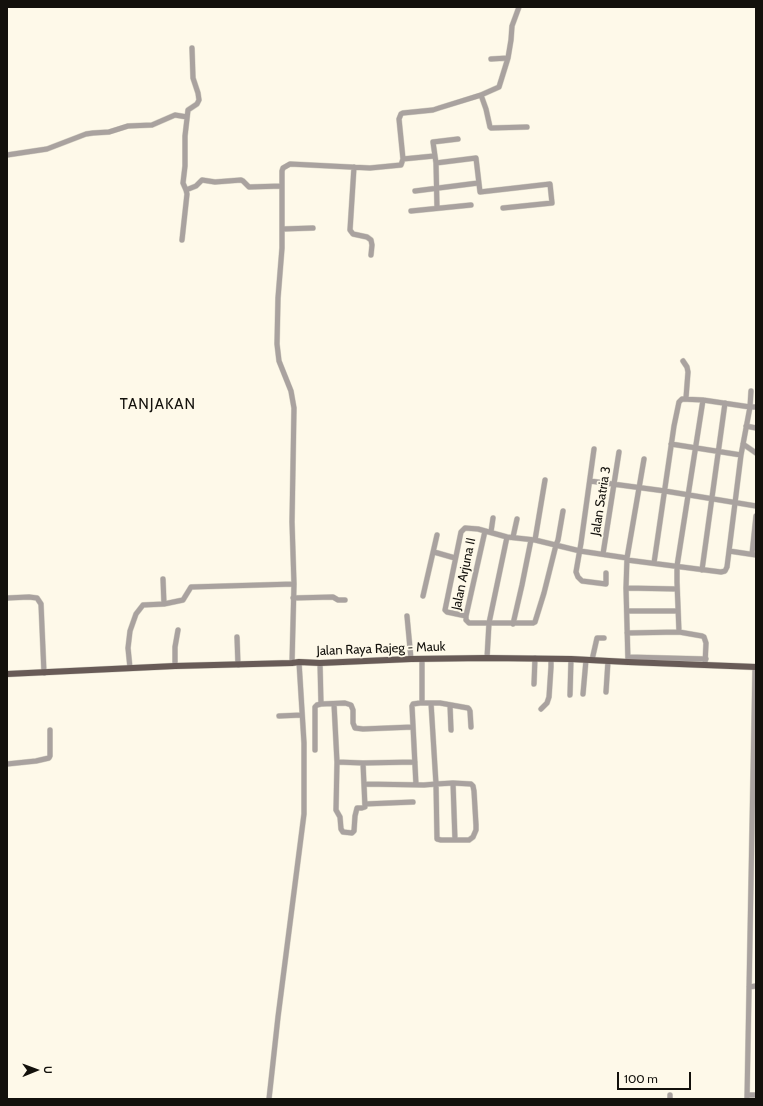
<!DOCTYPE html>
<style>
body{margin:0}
#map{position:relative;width:763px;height:1106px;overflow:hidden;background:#fef9e9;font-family:Cabin,sans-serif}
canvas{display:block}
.frame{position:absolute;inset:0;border:8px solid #13110c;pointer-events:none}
.north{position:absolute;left:16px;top:1050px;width:40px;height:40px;-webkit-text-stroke:3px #fef9e9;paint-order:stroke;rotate:89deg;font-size:11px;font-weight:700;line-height:16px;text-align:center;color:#13110c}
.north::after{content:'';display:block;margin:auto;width:14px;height:18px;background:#13110c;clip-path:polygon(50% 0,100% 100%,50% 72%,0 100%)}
.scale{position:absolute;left:617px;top:1072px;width:74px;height:18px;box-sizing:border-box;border:2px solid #13110c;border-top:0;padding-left:5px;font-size:12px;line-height:14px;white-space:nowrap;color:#13110c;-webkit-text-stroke:3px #fef9e9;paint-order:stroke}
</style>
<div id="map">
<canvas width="763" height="1106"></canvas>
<div class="frame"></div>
<div class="north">U</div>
<div class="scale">100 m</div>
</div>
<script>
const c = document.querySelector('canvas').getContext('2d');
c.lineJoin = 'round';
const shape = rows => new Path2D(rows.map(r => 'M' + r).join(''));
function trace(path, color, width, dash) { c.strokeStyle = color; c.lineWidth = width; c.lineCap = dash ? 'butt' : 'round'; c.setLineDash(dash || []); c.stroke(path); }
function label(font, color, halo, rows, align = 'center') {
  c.font = font + ' Cabin,sans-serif'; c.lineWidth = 3.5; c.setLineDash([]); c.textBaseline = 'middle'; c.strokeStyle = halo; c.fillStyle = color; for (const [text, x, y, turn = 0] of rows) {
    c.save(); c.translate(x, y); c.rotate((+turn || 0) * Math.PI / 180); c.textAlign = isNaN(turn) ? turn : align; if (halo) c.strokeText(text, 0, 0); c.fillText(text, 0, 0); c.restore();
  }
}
const minor = shape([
 [491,59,508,58],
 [481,95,486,109,490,127,491,128,527,127],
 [458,139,433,142,436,163,476,158,480,192,550,184,552,203,503,208],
 [7,155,47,149,86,134,93,133,109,132,128,126,152,125,175,115,187,117],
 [403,159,434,156],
 [436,163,437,208],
 [354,167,350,230,353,234,367,237,371,240,372,245,371,255],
 [186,190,196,186,202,180,215,182,241,180,243,181,249,187,282,186],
 [415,191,478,183],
 [411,211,471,205],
 [283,229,313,228],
 [182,240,187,194,186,190,183,183,185,166,185,136,188,110,197,104,199,100,198,93,193,78,192,48],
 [683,361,687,367,688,372,686,398],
 [751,391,750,407,756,407],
 [703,400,677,566,677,582,679,632,702,636,704,637,706,643,705,665],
 [746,426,756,428],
 [671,444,741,455],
 [743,444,756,453],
 [594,449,581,543,576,572,578,577,582,581,606,584,606,573],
 [590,481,665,491,756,506],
 [485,531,466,616,466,620,469,623,533,623,535,622,544,593,556,545,558,540,563,511],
 [491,532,493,518],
 [513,537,517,519],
 [535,540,545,480],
 [434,552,455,558],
 [603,554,619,452],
 [752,554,756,516],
 [627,560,721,572,725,571,727,567,729,551,756,555],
 [654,563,674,426,679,402,682,399,703,400,750,407,741,455,729,551],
 [702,570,725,403],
 [163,579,164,604],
 [626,588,677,589],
 [423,596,437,535],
 [7,598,29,597,37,598,41,604,44,673],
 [293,598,333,597,338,600,345,600],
 [627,611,678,611],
 [407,616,411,659],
 [466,616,447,612,445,610,461,532,465,528,478,529,507,537,535,540,580,551,627,558],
 [513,624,522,585,531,540],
 [627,633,679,632],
 [237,637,238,665],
 [628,657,706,659],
 [487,658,489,623,507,537],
 [422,659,422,703],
 [592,660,597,638,604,638],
 [628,662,626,588,627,558,644,459],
 [292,663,294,584,292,522,294,408,291,391,279,361,277,344,278,298,282,248,282,171,283,168,290,164,370,168,401,165,403,159,399,119,401,114,403,113,433,110,439,108,481,95,499,87,508,58,511,40,512,26,519,7],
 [320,663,321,704,345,703,351,705,353,710,353,723,355,728,363,729,413,727],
 [175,666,175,647,178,630],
 [130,668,128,648,130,631,136,614,143,605,164,604,183,600,191,587,294,584],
 [534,684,535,658],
 [606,692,608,661],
 [583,694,586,660],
 [570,695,571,659],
 [334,704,337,762,336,810,340,817,341,829,343,832,352,833,354,831,355,816,357,808,362,808,365,807,363,763,337,762],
 [450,705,451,730],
 [541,709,547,703,549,697,551,667,551,659],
 [279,716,302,715],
 [315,750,315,707,317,705,321,704],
 [363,763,415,762],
 [7,764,36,761,49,758,50,756,50,730],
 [453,783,455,840],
 [364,784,424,785,436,784,453,783,471,784,473,786,474,791,476,825,476,830,473,837,469,840,441,840,437,839,436,784,431,703],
 [416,785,412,706,413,704,420,703,440,703,468,708,469,709,470,711,471,727],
 [365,804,413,802],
 [749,987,756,986],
 [747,1095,756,1095],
 [269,1099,278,1017,304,814,304,743,299,662],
 [670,1099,670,1095],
 [747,1099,755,667]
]);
const major = shape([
 [7,674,175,666,292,663,299,662,320,663,411,659,487,658,571,659,628,662,756,667]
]);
trace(minor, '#d8d4c6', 6);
trace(major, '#d8d4c6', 7);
trace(minor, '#a9a29f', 5);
trace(major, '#685b57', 6);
label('13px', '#13110c', '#fef9e9', [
 ["Jalan Satria 3",601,501,-81],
 ["Jalan Arjuna II",464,574,-78],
 ["Jalan Raya Rajeg - Mauk",381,649,-2]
]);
c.letterSpacing = '1px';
label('15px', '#13110c', '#fef9e9', [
 ["TANJAKAN",158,405]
]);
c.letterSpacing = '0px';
</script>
